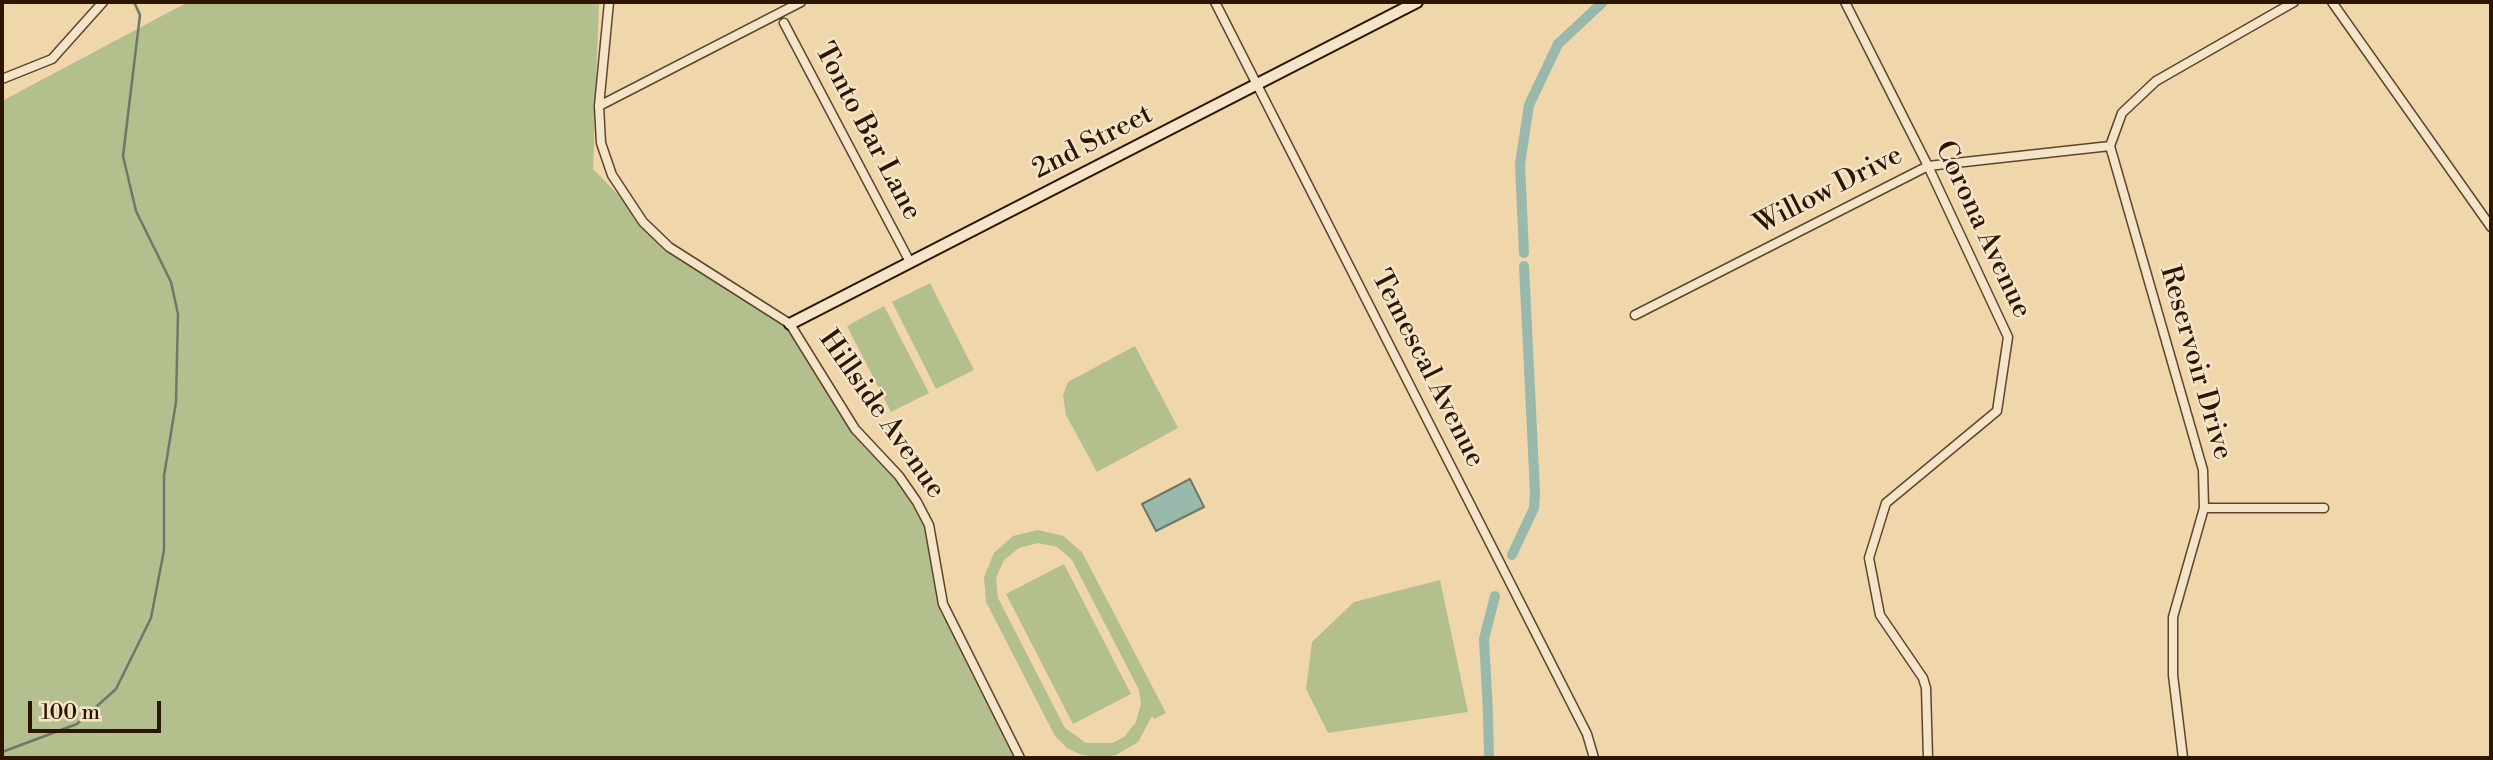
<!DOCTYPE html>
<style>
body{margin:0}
#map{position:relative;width:2493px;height:760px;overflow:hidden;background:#efd6ab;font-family:"Libre Bodoni",serif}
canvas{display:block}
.frame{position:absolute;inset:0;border:4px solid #2d1600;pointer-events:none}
.scale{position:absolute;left:28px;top:701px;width:133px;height:32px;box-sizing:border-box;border:4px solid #2d1600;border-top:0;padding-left:9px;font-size:21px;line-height:24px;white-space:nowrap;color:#2d1600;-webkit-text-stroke:5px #f5e4c8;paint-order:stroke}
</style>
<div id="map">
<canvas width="2493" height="760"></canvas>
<div class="frame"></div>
<div class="scale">100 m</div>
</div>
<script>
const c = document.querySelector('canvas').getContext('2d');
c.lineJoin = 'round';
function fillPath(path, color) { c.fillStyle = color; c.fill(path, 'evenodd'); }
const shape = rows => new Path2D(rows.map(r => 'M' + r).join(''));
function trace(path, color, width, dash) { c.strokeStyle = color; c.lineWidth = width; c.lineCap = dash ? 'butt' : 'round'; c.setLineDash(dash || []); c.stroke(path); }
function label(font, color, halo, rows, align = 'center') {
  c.font = font + ' "Libre Bodoni",serif'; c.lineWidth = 5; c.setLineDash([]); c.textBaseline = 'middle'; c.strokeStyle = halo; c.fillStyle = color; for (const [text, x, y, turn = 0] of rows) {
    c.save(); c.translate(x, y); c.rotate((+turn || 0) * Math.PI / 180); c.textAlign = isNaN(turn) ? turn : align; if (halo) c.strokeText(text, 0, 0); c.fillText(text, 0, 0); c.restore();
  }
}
fillPath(shape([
 [188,2,599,2,593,169,669,247,790,324,855,429,899,476,929,525,943,604,1020,758,2,758,2,101],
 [930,283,974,370,936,389,892,302],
 [884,306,929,393,891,412,847,326],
 [1135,346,1178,428,1097,472,1066,415,1063,395,1068,382],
 [1038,530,1063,536,1082,552,1166,713,1154,719,1152,716,1138,742,1116,755,1099,758,1082,755,1067,748,1055,736,986,602,984,577,994,553,1013,536],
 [1038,543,1057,547,1072,560,1139,690,1141,703,1136,722,1124,737,1112,743,1086,743,1065,728,998,598,996,578,1004,560,1019,548],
 [1064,564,1131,694,1073,724,1006,594],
 [1440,580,1468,712,1328,733,1306,689,1312,642,1354,602]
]), '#b3bf8d');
const water = shape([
 [1190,479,1204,507,1156,531,1142,504,1190,479]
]);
fillPath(water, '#9ab9ad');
trace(water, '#6e7868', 2);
trace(shape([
 [2,752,77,724,116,689,151,618,164,550,164,476,176,402,178,314,171,282,136,211,123,156,140,15,134,2]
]), '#6e7868', 2.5);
trace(shape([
 [1524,253,1520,164,1529,105,1558,44,1603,2],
 [1512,555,1534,508,1535,492,1524,266],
 [1488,712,1484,639,1495,596],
 [1488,716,1489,758]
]), '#9ab9ad', 10);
const street = shape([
 [609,2,599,106,601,143,612,175,643,222,669,247,790,324,855,429,899,476,917,502,929,525,943,604,1020,758],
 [1215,2,1587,734,1594,758],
 [1845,2,1928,166,2008,337,1997,411,1886,503,1869,558,1880,615,1923,678,1926,688,1928,758],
 [2332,2,2491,227],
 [784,23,910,262],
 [2,79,52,59,103,2],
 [599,106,801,2],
 [2110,146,2203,470,2204,508,2173,617,2173,675,2183,758],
 [2110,146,2122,113,2156,81,2294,2],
 [1635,315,1928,166,2110,146],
 [2204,508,2324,508]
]);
const secondary = shape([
 [790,324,1417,2]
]);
trace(street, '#5e462b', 11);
trace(secondary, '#2d1600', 14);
trace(street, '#f5e4c8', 8);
trace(secondary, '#f5e4c8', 10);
label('28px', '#2d1600', '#f5e4c8', [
 ["Tonto Bar Lane",867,132,62],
 ["2nd Street",1093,143,-27],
 ["Willow Drive",1829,191,-27],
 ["Corona Avenue",1982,230,65],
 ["Reservoir Drive",2195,363,74],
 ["Temescal Avenue",1427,369,63],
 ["Hillside Avenue",881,415,55]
]);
</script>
